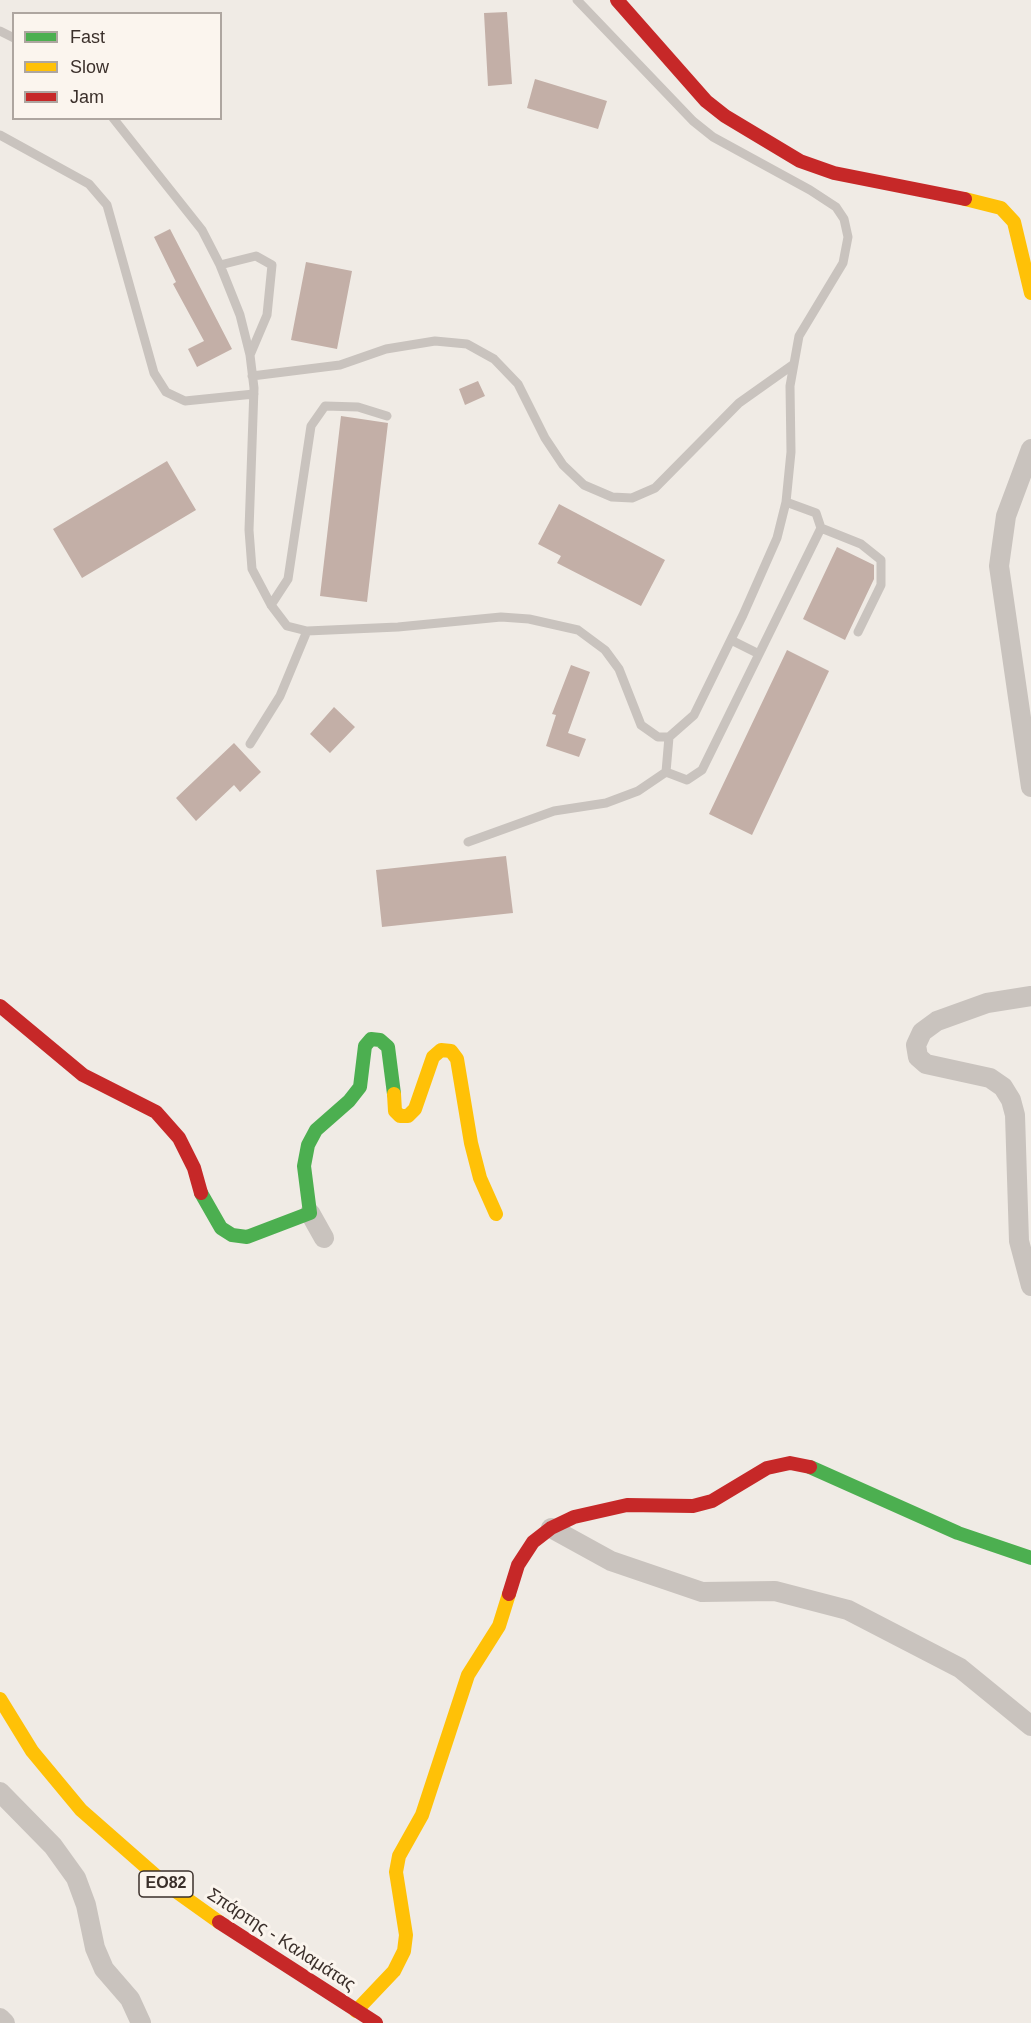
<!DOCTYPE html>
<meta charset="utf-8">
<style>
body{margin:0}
#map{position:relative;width:1031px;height:2023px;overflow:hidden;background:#f0ebe5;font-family:Arial,sans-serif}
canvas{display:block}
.legend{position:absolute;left:12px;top:12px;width:210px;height:108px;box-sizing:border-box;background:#fbf5ee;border:2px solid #aea6a0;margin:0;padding:8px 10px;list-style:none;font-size:18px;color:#3b302b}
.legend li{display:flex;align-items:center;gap:12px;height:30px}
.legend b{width:30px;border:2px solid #aea6a0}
</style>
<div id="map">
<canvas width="1031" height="2023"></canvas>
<ul class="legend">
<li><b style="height:8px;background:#4caf50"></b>Fast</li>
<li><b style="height:8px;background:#ffc107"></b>Slow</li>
<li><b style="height:8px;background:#c62828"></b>Jam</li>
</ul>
</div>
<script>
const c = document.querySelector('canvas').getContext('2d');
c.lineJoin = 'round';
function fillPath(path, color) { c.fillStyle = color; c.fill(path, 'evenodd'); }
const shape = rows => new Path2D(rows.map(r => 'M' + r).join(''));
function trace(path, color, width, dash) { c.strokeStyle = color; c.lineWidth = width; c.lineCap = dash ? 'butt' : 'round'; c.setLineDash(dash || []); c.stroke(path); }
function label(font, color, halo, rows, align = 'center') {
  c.font = font + ' Arial,sans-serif'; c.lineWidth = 6; c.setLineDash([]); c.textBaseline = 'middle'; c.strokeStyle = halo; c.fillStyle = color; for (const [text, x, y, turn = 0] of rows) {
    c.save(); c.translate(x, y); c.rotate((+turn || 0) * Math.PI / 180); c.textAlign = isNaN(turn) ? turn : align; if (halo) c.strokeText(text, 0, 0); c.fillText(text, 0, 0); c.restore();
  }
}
fillPath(shape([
 [507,12,512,84,488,86,484,13],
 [535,79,607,101,598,129,527,108],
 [170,229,232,349,197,367,188,349,204,341,173,284,176,282,154,237],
 [306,262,352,271,337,349,291,340],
 [478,381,485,396,465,405,459,389],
 [341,416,388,423,367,602,320,596],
 [167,461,196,510,82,578,53,529],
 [559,504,665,560,641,606,557,563,561,556,538,544],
 [837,547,874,565,874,579,845,640,803,619],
 [787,650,829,671,752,835,709,814],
 [571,665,590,672,568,733,586,739,579,757,546,746,556,715,552,714],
 [334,707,355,727,330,753,310,734],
 [234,743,261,772,240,792,234,785,196,821,176,798],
 [506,856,513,913,382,927,376,870]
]), '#c3afa7');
trace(shape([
 [0,31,14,38],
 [113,118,202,230,220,265,240,315,250,355,254,388,249,530,252,569,271,605,287,626,307,631,398,627,501,617,529,619,578,630,605,650,619,669,641,725,658,737,669,737,694,715,743,615,777,538,786,502,791,452,790,386,799,336,843,263,848,237,844,219,836,207,810,190,713,137,693,121,577,0],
 [0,135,89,184,107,205,154,373,166,392,185,401,254,394],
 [220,265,256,256,272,265,267,315,250,355],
 [252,376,340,365,386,349,435,341,467,344,494,359,518,384,545,438,563,465,584,485,612,497,632,498,655,488,739,403,794,364],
 [821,528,861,544,881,560,881,585,858,632],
 [271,605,288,579,311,426,325,406,358,407,387,416],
 [731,640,759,654],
 [250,744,280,696,307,631],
 [666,772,669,737],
 [468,842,554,811,606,803,638,791,666,772,687,780,702,770,821,528,816,513,786,502]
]), '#c9c3be', 9);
trace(shape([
 [1031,449,1006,516,999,566,1031,787],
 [1031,996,987,1003,937,1021,922,1032,916,1045,918,1057,926,1064,990,1078,1003,1087,1011,1100,1015,1115,1019,1241,1031,1286],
 [310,1213,324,1238],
 [551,1528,611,1561,702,1592,775,1591,848,1610,960,1668,1031,1726],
 [0,1792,53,1846,76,1878,86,1905,95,1948,104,1969,130,1999,141,2023],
 [0,2018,5,2023]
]), '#c9c3be', 20);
trace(shape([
 [201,1193,221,1228,232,1235,247,1237,310,1213,304,1166,308,1145,316,1130,349,1101,360,1087,365,1046,371,1039,380,1040,388,1047,394,1094],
 [810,1467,958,1533,1031,1558]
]), '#4caf50', 14);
trace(shape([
 [965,199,1001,208,1014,222,1031,293],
 [394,1094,395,1111,400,1116,408,1116,415,1109,433,1057,441,1050,451,1051,457,1059,471,1143,480,1178,496,1214],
 [0,1699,32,1751,81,1810,163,1882,219,1922],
 [356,2011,394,1971,404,1951,406,1935,396,1872,399,1856,422,1815,468,1675,499,1626,509,1594]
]), '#ffc107', 14);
trace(shape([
 [617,0,706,101,725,116,800,161,834,173,965,199],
 [0,1006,83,1075,156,1112,179,1138,194,1168,201,1193],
 [509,1594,518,1565,533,1542,551,1528,574,1517,627,1505,693,1506,712,1501,767,1468,790,1463,810,1467],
 [219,1922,376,2023]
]), '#c62828', 14);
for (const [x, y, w] of [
 [166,1884,54]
]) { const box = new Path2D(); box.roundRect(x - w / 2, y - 13, w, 26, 4.5); c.fillStyle = '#fbf5ee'; c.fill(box); trace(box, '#3b302b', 1.5); }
label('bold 16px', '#3b302b', null, [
 ["ΕΟ82",166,1884]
]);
label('18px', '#3b302b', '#fbf5ee', [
 ["Σπάρτης - Καλαμάτας",281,1940,33]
]);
</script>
